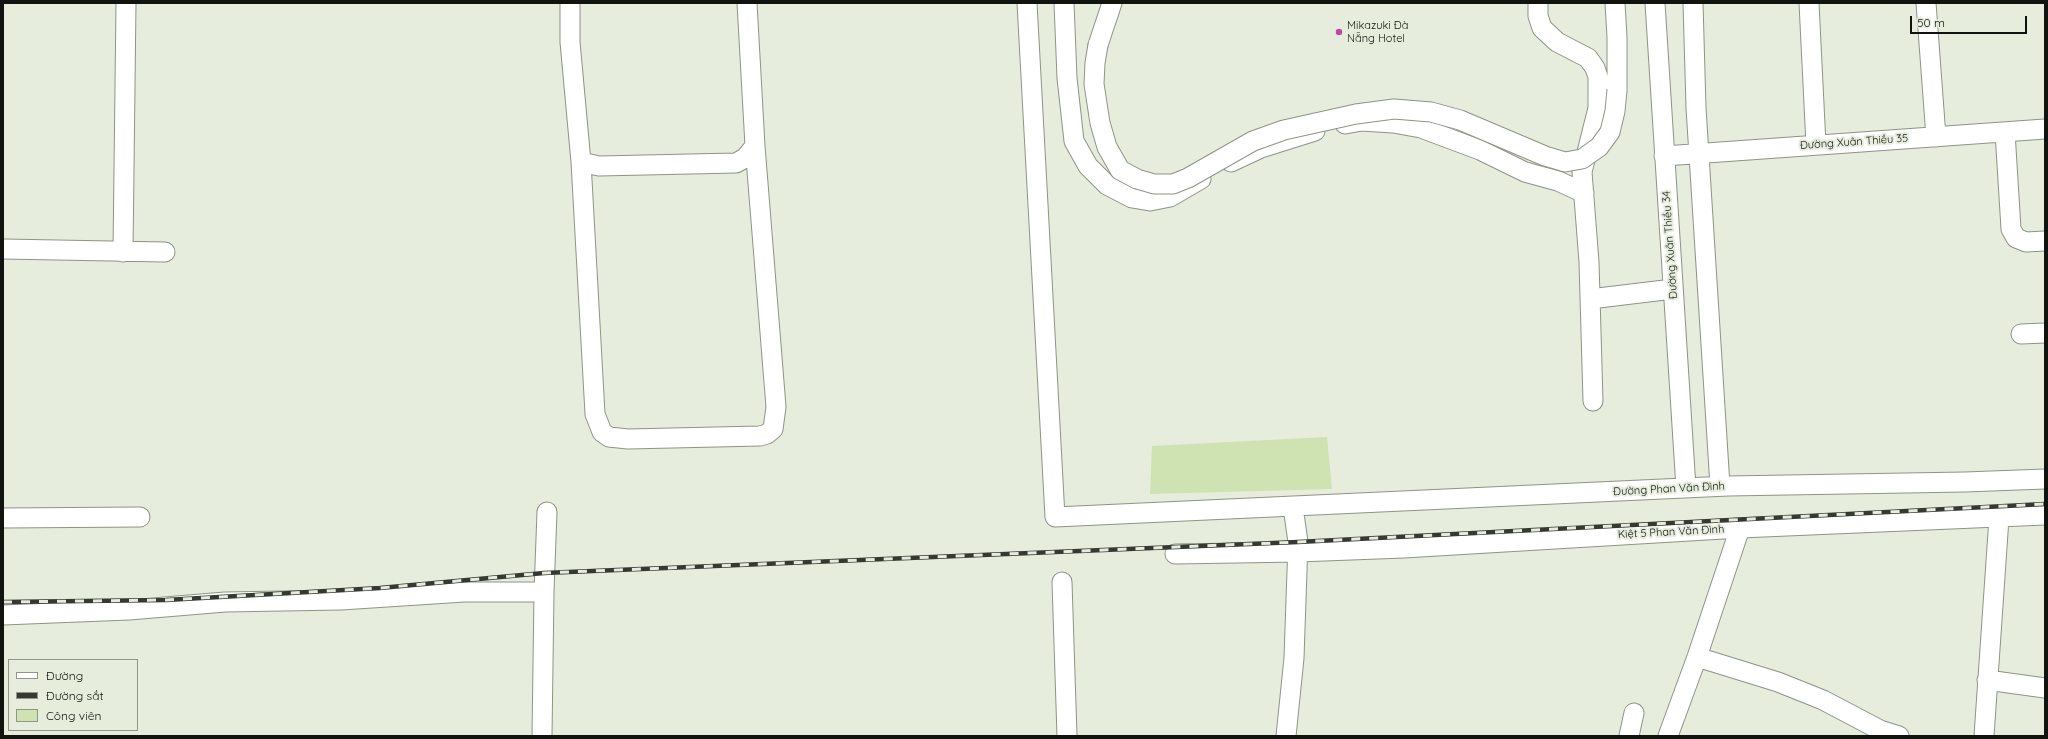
<!DOCTYPE html>
<meta charset="utf-8">
<style>
body{margin:0}
#map{position:relative;width:2048px;height:739px;overflow:hidden;background:#e6eddd;font-family:Quicksand,sans-serif}
canvas{display:block}
.frame{position:absolute;inset:0;border:4px solid #11140e;pointer-events:none}
.legend{position:absolute;left:8px;top:659px;width:130px;height:72px;box-sizing:border-box;background:#e6eddd;border:1px solid #91968a;margin:0;padding:5px 7px;list-style:none;font-size:12px;color:#11140e}
.legend li{display:flex;align-items:center;gap:8px;height:20px}
.legend b{width:20px;border:1px solid #91968a}
.scale{position:absolute;left:1910px;top:16px;width:117px;height:18px;box-sizing:border-box;border:2px solid #11140e;border-top:0;padding-left:5px;font-size:12px;line-height:14px;white-space:nowrap;color:#11140e;-webkit-text-stroke:3px #e6eddd;paint-order:stroke}
</style>
<div id="map">
<canvas width="2048" height="739"></canvas>
<div class="frame"></div>
<ul class="legend">
<li><b style="height:5px;background:#fff"></b>Đường</li>
<li><b style="height:5px;background:#363931"></b>Đường sắt</li>
<li><b style="height:11px;background:#cee2b2"></b>Công viên</li>
</ul>
<div class="scale">50 m</div>
</div>
<script>
const g = document.querySelector('canvas').getContext('2d');
g.lineJoin = 'round';
function fill(path, color) {
  g.fillStyle = color;
  g.fill(path, 'evenodd');
}
function shape(rows) {
  const path = new Path2D();
  for (const r of rows) {
    path.moveTo(r[0], r[1]);
    for (let i = 2; i < r.length; i += 2) path.lineTo(r[i], r[i + 1]);
  }
  return path;
}
function strokePath(path, color, width, dash) {
  g.strokeStyle = color;
  g.lineWidth = width;
  g.lineCap = dash ? 'butt' : 'round';
  g.setLineDash(dash || []);
  g.stroke(path);
}
function drawText(font, color, halo, rows, align = 'center') {
  g.font = font + ' Quicksand,sans-serif';
  g.lineWidth = 4;
  g.setLineDash([]);
  g.textBaseline = 'middle';
  g.strokeStyle = halo;
  g.fillStyle = color;
  for (const [text, x, y, turn = 0] of rows) {
    g.save();
    g.translate(x, y);
    g.rotate((+turn || 0) * Math.PI / 180);
    g.textAlign = isNaN(turn) ? turn : align;
    if (halo) g.strokeText(text, 0, 0);
    g.fillText(text, 0, 0);
    g.restore();
  }
}
fill(shape([
 [1327,437,1332,489,1150,494,1152,446]
]), '#cee2b2');
const minor = shape([
 [570,3,570,42,581,162,599,166,736,163,745,158,755,146,747,3],
 [1027,3,1055,517,1728,486,1965,482,2045,479],
 [1064,3,1067,78,1074,141,1088,166,1107,185,1132,198,1150,201,1170,197,1201,179],
 [1538,3,1538,16,1542,28,1557,42,1588,58,1595,68,1598,77,1598,108,1582,172,1589,262,1593,401],
 [1615,3,1617,37,1617,90],
 [1655,3,1686,488],
 [1693,3,1696,108,1720,486],
 [1809,3,1816,145],
 [1926,3,1936,137],
 [1098,45,1112,3],
 [1345,124,1362,121,1393,123,1421,128,1480,150,1525,172,1558,181,1584,193],
 [2005,132,2011,229,2016,238,2026,242,2045,241],
 [1664,156,2045,129],
 [581,162,595,414,602,432,609,437,628,439,760,436,767,434,773,429,776,407,755,146],
 [1231,162,1261,148,1315,131],
 [3,249,165,252],
 [123,252,126,3],
 [1590,299,1673,289],
 [2021,334,2045,333],
 [3,518,140,517],
 [1175,554,1298,552,1404,548,1740,528,2045,515],
 [1062,582,1067,736],
 [544,592,547,512],
 [3,615,129,610,225,602,341,600,464,592,544,592,542,736],
 [1697,657,1778,682,1823,700,1880,730,1899,736],
 [1987,680,2045,688],
 [1286,736,1294,658,1298,542,1293,507],
 [1629,736,1634,713],
 [1668,736,1697,657,1740,528],
 [1984,736,1999,518]
]);
strokePath(minor, '#8e9485', 21);
strokePath(minor, '#fff', 19);
const rail = shape([
 [3,602,166,600,380,588,544,573,1298,542,2045,504]
]);
strokePath(rail, '#363931', 4.5);
strokePath(rail, '#e6eddd', 3, [9]);
const minorBridge = shape([
 [1098,45,1095,63,1094,84,1100,123,1107,147,1120,170,1137,179,1154,184,1173,184,1188,178,1253,141,1284,130,1356,114,1394,109,1431,112,1460,120,1545,156,1565,162,1582,159,1599,147,1610,132,1615,111,1617,90]
]);
strokePath(minorBridge, '#8e9485', 21, []);
strokePath(minorBridge, '#fff', 19);
for (const [x, y, r, color] of [
 [1339,32,4,"#bb4aa5"]
]) {
  const dot = new Path2D();
  dot.arc(x, y, r, 0, 2 * Math.PI);
  g.fillStyle = color;
  g.fill(dot);
  strokePath(dot, '#e6eddd', 1.5);
}
drawText('11px', '#11140e', '#e6eddd', [
 ["Mikazuki Đà",1347,26],
 ["Nẵng Hotel",1347,39]
], 'left');
drawText('11px', '#11140e', '#e6eddd', [
 ["Đường Xuân Thiều 35",1854,142,-4],
 ["Đường Xuân Thiều 34",1670,245,-94],
 ["Đường Phan Văn Đình",1669,489,-3],
 ["Kiệt 5 Phan Văn Đình",1671,532,-3]
]);
</script>
